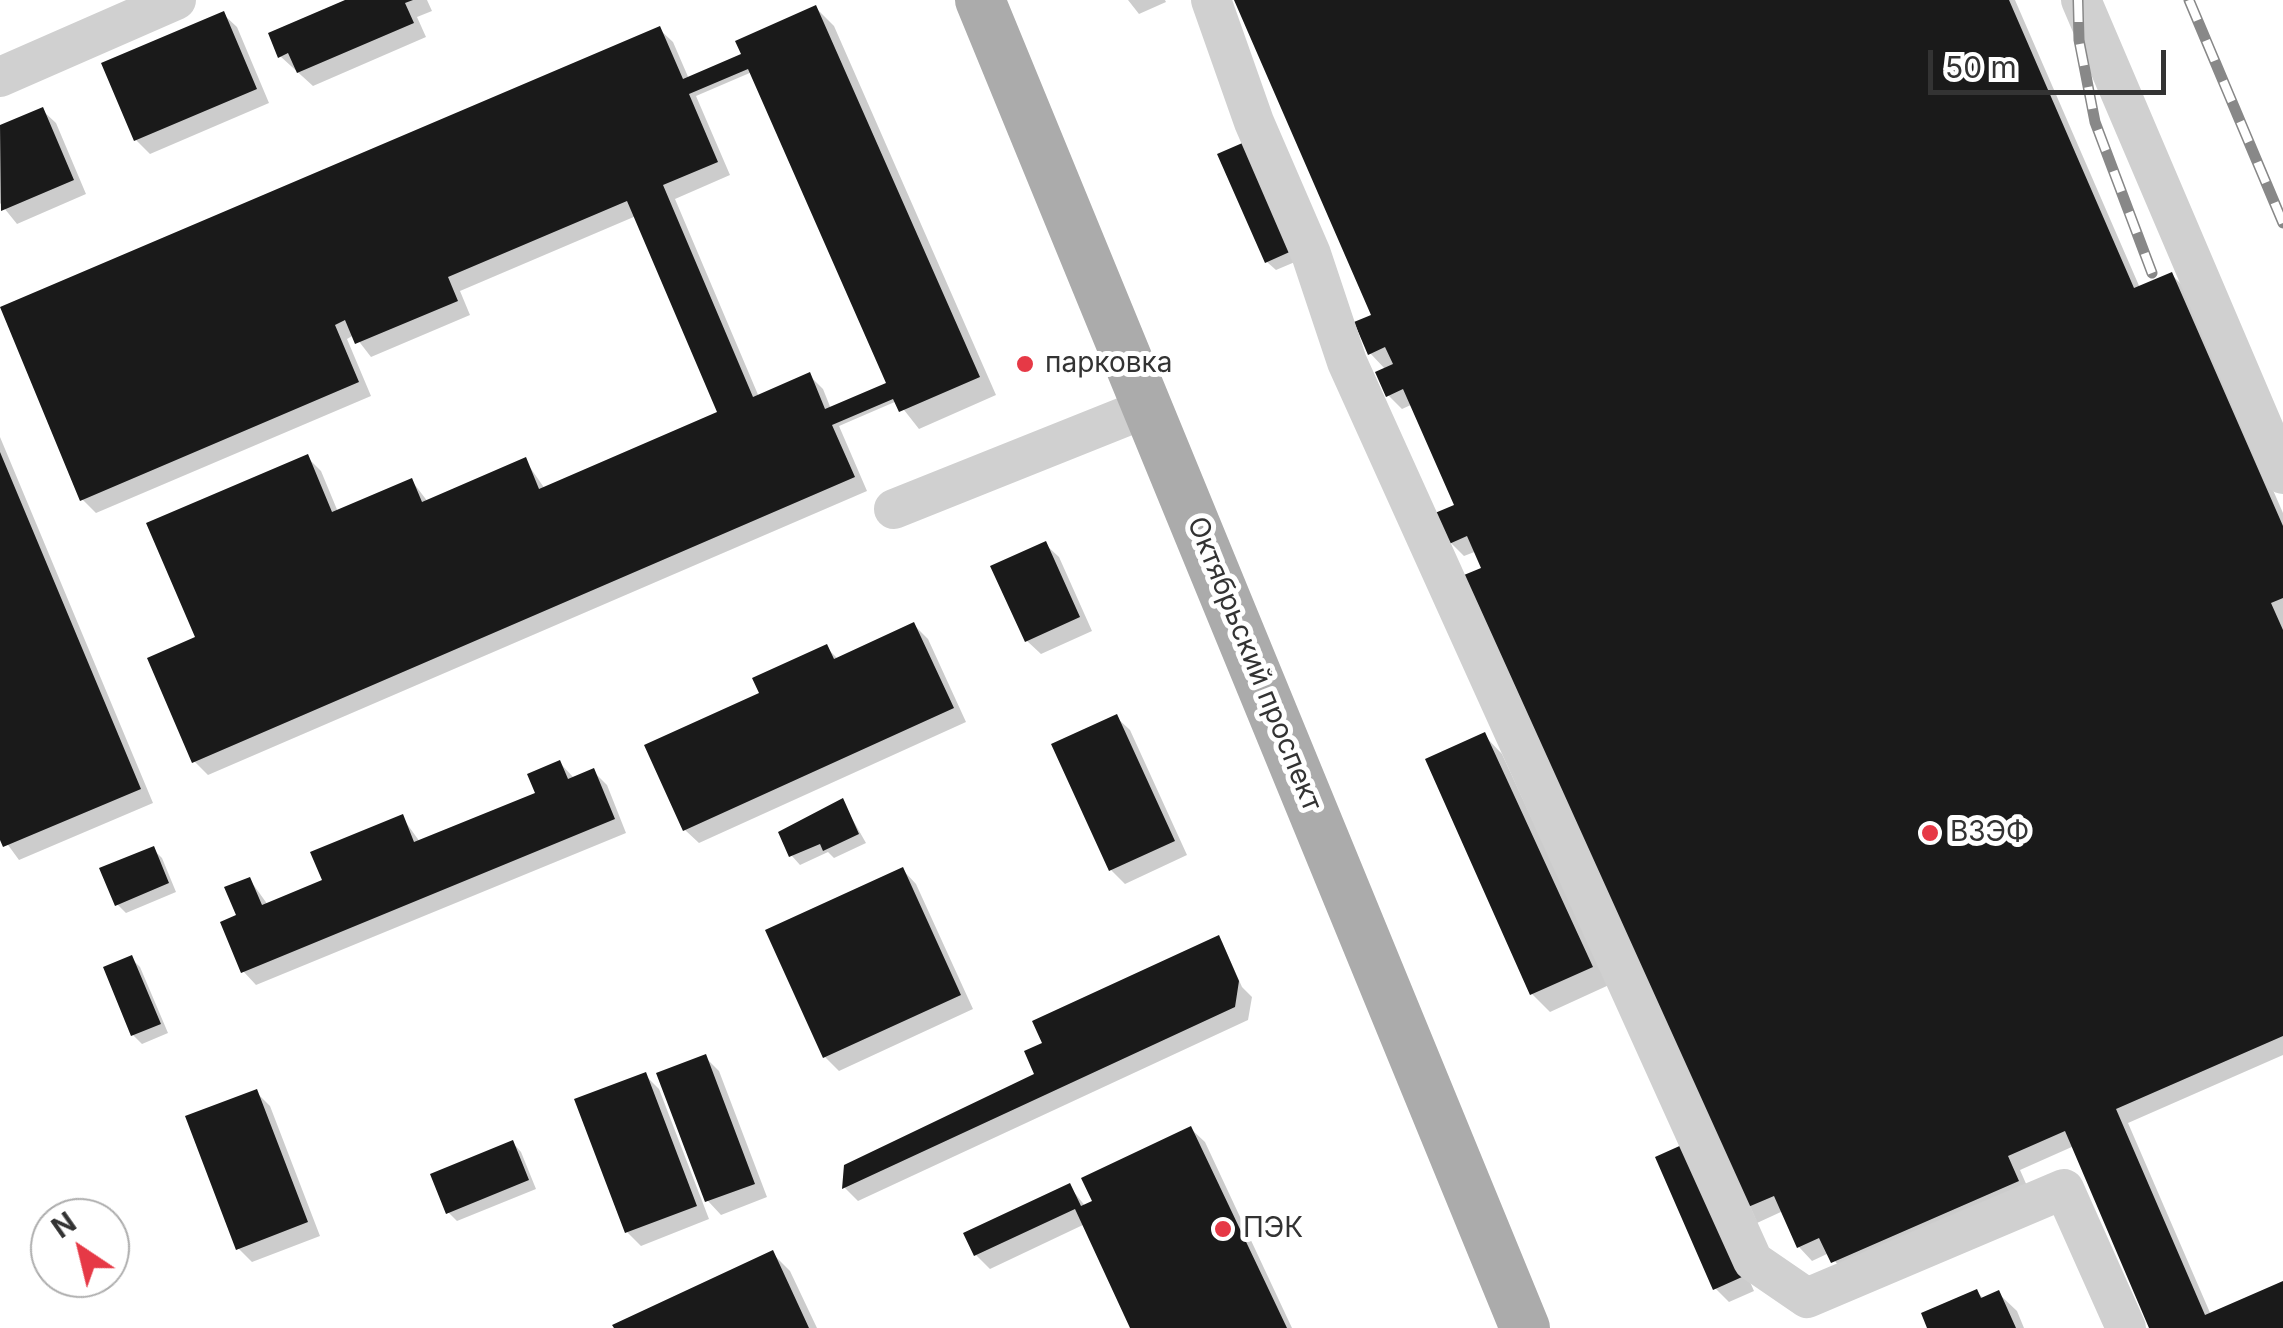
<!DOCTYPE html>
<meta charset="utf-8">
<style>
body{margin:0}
#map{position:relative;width:2283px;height:1328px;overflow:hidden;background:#fff;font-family:Inter,sans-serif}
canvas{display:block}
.north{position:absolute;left:30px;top:1198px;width:100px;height:100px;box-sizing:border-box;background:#fff;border:2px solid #adadad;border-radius:50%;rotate:325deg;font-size:28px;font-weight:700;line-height:40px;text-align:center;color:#333}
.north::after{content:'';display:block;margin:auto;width:35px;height:45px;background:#e63946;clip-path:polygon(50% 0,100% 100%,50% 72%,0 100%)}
.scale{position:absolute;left:1928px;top:50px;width:238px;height:45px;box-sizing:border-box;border:5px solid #333;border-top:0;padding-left:12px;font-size:30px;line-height:35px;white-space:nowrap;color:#333;-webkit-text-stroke:8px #fff;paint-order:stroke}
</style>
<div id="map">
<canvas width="2283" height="1328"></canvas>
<div class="north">N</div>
<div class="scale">50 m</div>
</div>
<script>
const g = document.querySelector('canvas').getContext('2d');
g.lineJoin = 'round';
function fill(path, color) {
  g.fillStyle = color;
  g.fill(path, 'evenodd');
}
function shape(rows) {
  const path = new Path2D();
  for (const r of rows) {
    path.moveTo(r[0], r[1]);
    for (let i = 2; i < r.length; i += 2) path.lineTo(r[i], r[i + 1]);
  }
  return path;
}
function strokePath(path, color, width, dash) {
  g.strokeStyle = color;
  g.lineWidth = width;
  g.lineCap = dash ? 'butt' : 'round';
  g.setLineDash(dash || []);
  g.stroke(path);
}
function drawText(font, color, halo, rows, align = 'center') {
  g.font = font + ' Inter,sans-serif';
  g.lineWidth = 10;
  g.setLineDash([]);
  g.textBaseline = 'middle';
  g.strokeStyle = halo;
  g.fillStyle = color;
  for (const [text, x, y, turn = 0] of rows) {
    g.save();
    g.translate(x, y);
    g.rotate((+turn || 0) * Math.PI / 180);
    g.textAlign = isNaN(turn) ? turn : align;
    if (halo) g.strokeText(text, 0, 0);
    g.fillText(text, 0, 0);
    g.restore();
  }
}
fill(shape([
 [352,0,427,0,432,11,417,17,426,37,313,86,280,56],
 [1128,0,1165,0,1166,2,1139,14],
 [1237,0,2015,0,2140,288,2172,275,2185,288,2283,513,2283,1055,2128,1123,2211,1315,2283,1284,2283,1328,2152,1328,2074,1146,2020,1170,2031,1195,1846,1276,1829,1253,1812,1261,1799,1247,1783,1211,1757,1223,1477,551,1464,556,1451,543,1457,507,1413,404,1402,409,1388,395,1386,370,1370,353,1374,316],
 [816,8,834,26,996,395,919,429,897,401,839,426,867,491,208,775,194,761,198,639,307,457,321,471,338,512,412,481,428,502,525,460,545,489,720,414,636,216,460,291,470,315,371,357,354,335,347,339,371,396,96,513,82,499,659,29,673,42,689,79,744,55],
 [752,72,893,393,831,409,823,389,809,375,759,397,675,199,730,175,696,96],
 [223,14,237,27,269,103,150,154,136,140],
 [42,110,56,123,86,194,17,224,0,203,0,128],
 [1221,156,1302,259,1276,270,1267,262],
 [0,437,153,803,19,860,0,834],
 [1045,544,1059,557,1092,631,1041,654,1027,641],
 [914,625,928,639,966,722,699,843,685,830,763,695,826,647,839,660],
 [1116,717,1130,730,1187,855,1125,884,1111,870],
 [1484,735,1502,754,1609,985,1550,1012,1532,994],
 [560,763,573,777,593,771,607,785,626,833,256,985,243,971,239,917,250,880,268,905,325,882,402,817,420,842,538,794],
 [842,801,866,843,834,858,828,852,800,865,792,856],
 [153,849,162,858,176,892,126,913,117,904],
 [903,870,916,884,973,1009,839,1071,825,1057,768,931],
 [1222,942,1242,987,1252,997,1248,1020,858,1201,845,1188,847,1166,1040,1076],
 [131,958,140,967,168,1033,142,1044,133,1035],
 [705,1057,719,1071,767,1197,721,1215,708,1201],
 [645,1075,659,1089,709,1219,641,1246,627,1232],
 [256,1092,270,1106,320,1236,252,1262,238,1248],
 [1191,1129,1205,1142,1292,1328,1133,1328,1085,1224,990,1269,976,1255,1069,1186,1086,1207],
 [513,1143,521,1152,536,1189,457,1221,448,1212],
 [1697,1160,1754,1291,1729,1302,1715,1288],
 [772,1253,790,1271,817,1328,617,1328],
 [1976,1291,1984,1299,1998,1293,2017,1311,2024,1328,1930,1328]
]), '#0003');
fill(shape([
 [345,0,413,0,405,3,414,23,297,73,288,53,278,58,268,33],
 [1234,0,2009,0,2134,288,2172,272,2283,526,2283,598,2271,603,2283,630,2283,1036,2116,1109,2205,1315,2283,1281,2283,1328,2149,1328,2065,1131,2008,1156,2019,1181,1831,1263,1819,1238,1797,1248,1774,1196,1741,1210,1464,575,1481,568,1467,536,1449,544,1435,513,1454,505,1403,389,1386,397,1375,372,1393,364,1385,347,1368,355,1354,322,1371,315],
 [816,5,980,377,899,412,893,399,832,425,855,477,192,763,147,658,195,637,146,523,308,454,332,512,412,478,422,502,526,457,539,489,717,412,627,201,448,277,458,301,355,344,345,320,335,325,359,382,80,501,0,307,660,26,683,79,741,54,735,41],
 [748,69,886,383,825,409,810,372,753,397,663,185,718,162,689,94],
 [224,11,257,89,134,141,101,63],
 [43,107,74,180,1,211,0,125],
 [1247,141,1294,250,1265,263,1217,154],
 [0,452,141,789,3,847,0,840],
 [1046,541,1080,617,1025,642,990,566],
 [914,622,954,708,683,831,644,745,759,693,752,678,827,644,834,659],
 [1117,714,1175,841,1109,871,1051,744],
 [1485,732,1593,967,1530,995,1425,759],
 [560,760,568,779,594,768,615,819,241,973,220,922,236,915,224,887,250,877,262,905,322,880,310,852,403,814,414,842,535,793,527,774],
 [843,798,859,834,823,851,820,844,789,857,778,832],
 [154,846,169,883,115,906,99,868],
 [903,867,961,995,823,1058,765,930],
 [1219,935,1239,981,1235,1007,842,1189,844,1165,1034,1074,1024,1051,1042,1043,1032,1021],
 [132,955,161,1024,131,1036,103,967],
 [706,1054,755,1184,705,1202,656,1073],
 [646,1072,697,1206,625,1233,574,1099],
 [257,1089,308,1222,236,1250,185,1116],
 [1191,1126,1287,1328,1130,1328,1075,1209,974,1256,963,1233,1070,1183,1081,1206,1092,1201,1081,1178],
 [513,1140,529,1180,446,1214,430,1174],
 [1684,1144,1742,1277,1713,1290,1655,1157],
 [773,1250,809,1328,614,1328,612,1325],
 [1977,1289,1981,1298,1999,1290,2016,1328,1927,1328,1921,1313]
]), '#1a1a1a');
strokePath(shape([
 [1211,0,1254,122,1311,254,1347,362,1753,1261,1807,1298,2064,1189,2126,1328],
 [2081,0,2283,474],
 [0,77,176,0],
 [894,509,1149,407]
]), '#d0d0d0', 40);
strokePath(shape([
 [980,0,1525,1328]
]), '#ababab', 50);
const rail = shape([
 [2078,0,2079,40,2095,122,2152,273],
 [2189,0,2283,223]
]);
strokePath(rail, '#888', 11);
strokePath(rail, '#fff', 8, [22]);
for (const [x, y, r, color] of [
 [1025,364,10,"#e63946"],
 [1930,833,10,"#e63946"],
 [1223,1229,10,"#e63946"]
]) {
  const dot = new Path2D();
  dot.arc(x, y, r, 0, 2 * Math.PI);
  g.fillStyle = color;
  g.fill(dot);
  strokePath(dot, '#fff', 4);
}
drawText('28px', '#333', '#fff', [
 ["парковка",1045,364],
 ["ВЗЭФ",1950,833],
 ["ПЭК",1243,1229]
], 'left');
drawText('28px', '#333', '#fff', [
 ["Октябрьский проспект",1254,664,68]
]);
</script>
